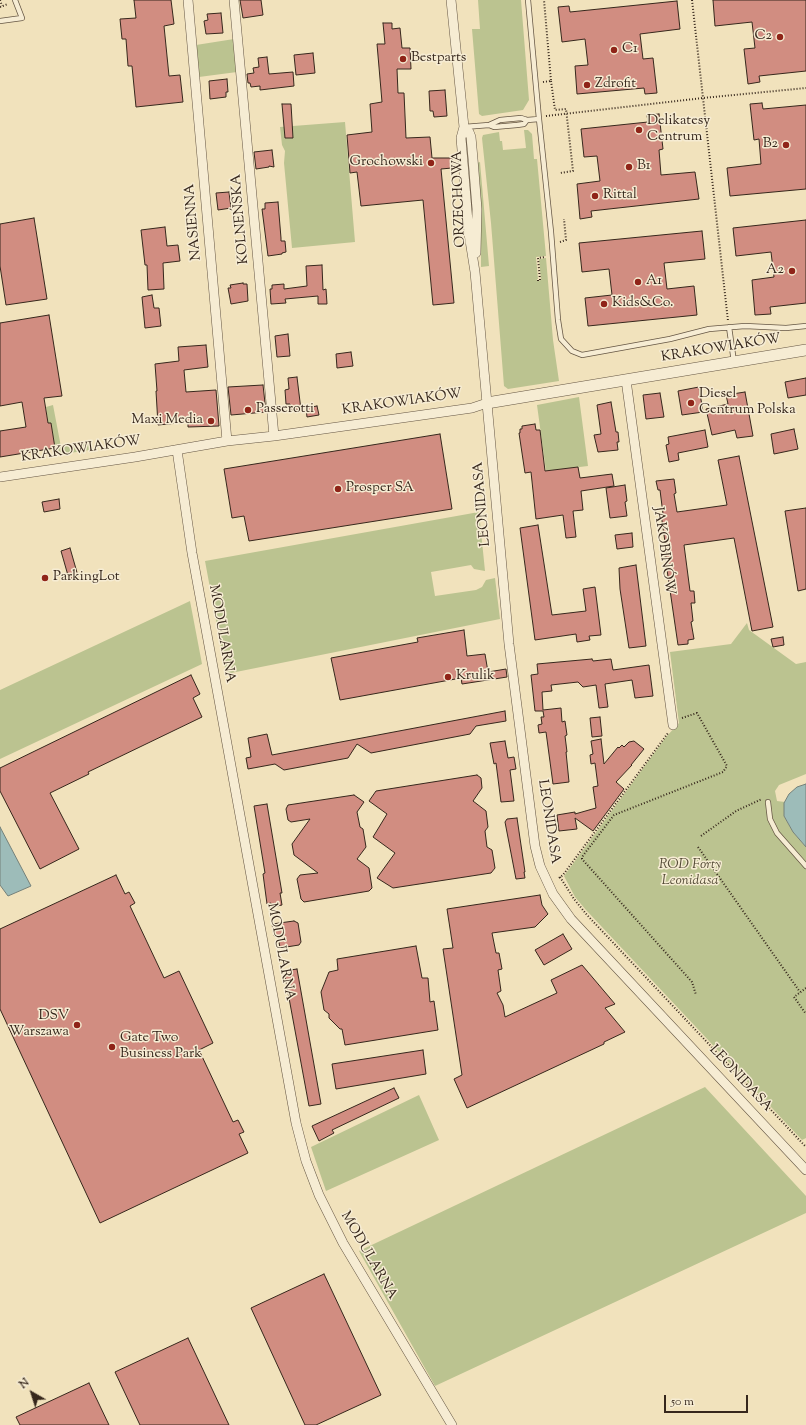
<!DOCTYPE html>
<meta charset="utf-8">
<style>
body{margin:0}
#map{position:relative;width:806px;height:1425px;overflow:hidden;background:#f1e2bc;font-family:"Sorts Mill Goudy",serif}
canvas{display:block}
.north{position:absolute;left:12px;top:1373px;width:40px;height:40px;-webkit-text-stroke:3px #f6ecd3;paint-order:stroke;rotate:321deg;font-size:11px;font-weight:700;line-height:16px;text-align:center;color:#36271c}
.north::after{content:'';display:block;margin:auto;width:14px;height:18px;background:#36271c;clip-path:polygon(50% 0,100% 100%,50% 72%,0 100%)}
.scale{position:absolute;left:664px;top:1395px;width:84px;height:18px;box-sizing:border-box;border:2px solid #36271c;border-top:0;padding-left:5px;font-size:12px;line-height:14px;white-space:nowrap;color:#36271c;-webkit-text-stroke:3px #f6ecd3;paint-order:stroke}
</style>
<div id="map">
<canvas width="806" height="1425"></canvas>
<div class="north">N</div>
<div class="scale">50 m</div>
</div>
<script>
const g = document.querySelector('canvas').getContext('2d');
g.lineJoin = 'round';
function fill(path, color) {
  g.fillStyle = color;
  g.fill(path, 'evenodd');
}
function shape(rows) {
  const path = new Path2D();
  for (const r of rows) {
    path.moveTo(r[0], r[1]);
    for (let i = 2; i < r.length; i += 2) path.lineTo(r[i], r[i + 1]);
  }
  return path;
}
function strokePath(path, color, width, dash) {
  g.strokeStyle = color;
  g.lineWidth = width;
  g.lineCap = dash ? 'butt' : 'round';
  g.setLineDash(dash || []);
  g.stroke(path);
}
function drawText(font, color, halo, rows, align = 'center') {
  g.font = font + ' "Sorts Mill Goudy",serif';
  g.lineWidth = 3;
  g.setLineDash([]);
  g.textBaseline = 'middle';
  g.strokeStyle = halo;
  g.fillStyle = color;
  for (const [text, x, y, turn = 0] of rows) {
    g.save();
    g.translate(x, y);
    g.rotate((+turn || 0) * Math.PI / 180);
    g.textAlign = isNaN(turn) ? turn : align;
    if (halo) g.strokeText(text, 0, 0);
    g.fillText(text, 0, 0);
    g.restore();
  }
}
fill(shape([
 [478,0,521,0,529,100,523,110,482,116,479,114,472,29,480,29],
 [234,39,237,72,199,77,196,45],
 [345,122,355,242,292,248,284,163,285,151,282,145,280,127],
 [524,130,528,130,532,134,534,159,537,159,546,256,536,257,538,279,537,279,537,281,541,280,539,259,546,258,553,340,559,381,508,389,504,386,491,223,482,138,483,135,499,132,500,141,502,141,503,150,526,148],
 [480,162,489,266,481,267,481,217,477,163],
 [579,397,588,466,546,471,537,405],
 [53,405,61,447,88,442,90,450,56,455,51,423,48,423,46,407],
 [479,512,485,571,474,569,471,565,431,572,435,596,476,590,482,587,486,580,495,578,500,619,226,674,205,561],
 [190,601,202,664,0,759,0,690],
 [747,623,749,630,796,664,806,662,806,774,779,785,775,791,777,801,785,802,784,816,793,832,806,847,806,1138,802,1140,586,910,575,897,564,876,666,737,679,723,670,652,731,644],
 [705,1087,806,1196,806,1213,435,1386,359,1251],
 [419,1095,439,1140,326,1191,311,1147]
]), '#bbc390');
const water = shape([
 [806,784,806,847,793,832,784,816,784,803,789,794,797,787,806,784],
 [0,827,31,886,8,896,0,885,0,827]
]);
fill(water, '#9dbcb9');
strokePath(water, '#74807a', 1);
const building = shape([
 [134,0,171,0,174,24,164,26,169,76,180,75,183,102,136,107,132,66,128,66,126,39,122,39,120,19,136,18,134,0],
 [240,0,261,0,263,15,243,18,240,0],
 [713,0,806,0,806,71,759,76,760,82,748,84,744,49,755,48,752,22,715,26,713,0],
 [677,1,680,29,640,34,643,59,653,58,657,93,645,94,644,88,577,94,575,66,588,65,585,39,562,42,558,7,569,6,570,12,677,1],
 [221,13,223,33,206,34,204,21,208,20,207,14,221,13],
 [383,23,392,23,392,29,400,28,402,48,410,48,411,69,397,69,398,93,404,93,406,138,430,137,432,158,452,158,452,168,441,169,454,303,433,305,423,200,361,206,357,172,350,173,347,135,372,132,370,104,382,102,377,44,385,44,383,23],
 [313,53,315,73,296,75,294,55,313,53],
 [267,57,269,74,293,72,294,86,260,90,260,86,251,87,250,83,248,83,247,74,254,73,253,68,259,67,258,58,267,57],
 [227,79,228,92,226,92,226,97,210,99,209,81,227,79],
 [445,90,447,116,434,117,433,111,430,111,429,91,445,90],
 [762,103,763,109,806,105,806,189,730,196,727,168,761,164,759,139,754,140,750,104,762,103],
 [282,104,291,104,293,138,285,138,282,104],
 [659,114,663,149,659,150,661,175,695,172,699,199,591,211,592,217,580,219,577,184,600,181,597,156,584,157,581,129,648,122,647,115,659,114],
 [272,150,274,167,269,166,269,167,256,169,254,152,272,150],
 [229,192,231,208,218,210,216,193,229,192],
 [278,202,281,238,281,241,285,241,286,252,282,253,282,254,268,256,262,209,265,209,265,203,278,202],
 [34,218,47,299,6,305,0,266,0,224,34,218],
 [806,220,806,303,770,307,771,314,755,315,752,280,774,277,771,252,736,256,733,228,806,220],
 [165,227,167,246,178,245,180,261,163,263,164,289,148,290,147,265,145,265,141,230,165,227],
 [702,231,705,259,664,263,667,289,694,286,697,315,588,326,585,298,612,295,609,269,582,272,579,243,702,231],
 [322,265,323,290,326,289,327,304,318,304,318,296,285,299,286,303,271,304,270,289,272,289,272,285,284,284,284,289,307,286,306,266,322,265],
 [243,283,243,284,247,284,248,301,231,304,228,288,231,288,230,285,243,283],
 [152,295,154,308,159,308,161,326,145,328,142,297,152,295],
 [49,315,62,396,44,398,48,423,51,423,55,448,0,457,0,431,26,427,22,402,0,406,0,323,49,315],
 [288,334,290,356,277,357,275,336,288,334],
 [206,345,208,367,184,370,186,392,216,390,219,426,188,427,188,422,158,425,156,391,157,391,155,364,179,361,178,347,206,345],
 [351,352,353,366,337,368,336,354,351,352],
 [297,377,301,410,291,410,290,404,286,404,285,390,289,389,288,378,297,377],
 [806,378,806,395,788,398,785,382,806,378],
 [263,385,266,412,231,415,228,387,263,385],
 [699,387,703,412,682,415,678,391,699,387],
 [745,392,753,436,737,438,735,430,712,435,706,409,728,404,726,395,745,392],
 [660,393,664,417,646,419,643,395,660,393],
 [611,402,616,432,618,432,619,442,617,442,618,450,598,452,594,435,601,434,597,405,611,402],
 [317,406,319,415,307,417,306,408,317,406],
 [535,424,536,430,540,430,545,471,578,467,580,478,612,474,614,486,581,491,583,510,573,511,576,537,566,538,563,515,536,519,531,472,525,473,519,433,520,433,520,429,522,429,522,426,535,424],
 [794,429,798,449,774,454,771,434,794,429],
 [705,430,708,447,678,453,679,460,669,462,666,445,669,444,668,437,705,430],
 [440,434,452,509,249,541,244,516,232,518,224,469,440,434],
 [739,456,773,627,752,631,734,538,684,545,690,591,694,591,695,603,691,603,693,621,691,622,694,639,688,640,688,644,678,645,665,556,667,556,661,514,663,514,660,490,658,490,656,481,674,479,676,493,674,494,677,512,727,505,718,460,739,456],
 [625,485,627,501,625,502,627,516,610,518,606,488,625,485],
 [59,499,60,509,44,512,42,502,59,499],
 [806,508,806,589,798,591,785,511,806,508],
 [538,525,552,615,586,611,583,589,595,587,601,635,589,636,590,640,577,642,576,634,535,640,520,528,538,525],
 [632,533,633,547,617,549,615,535,632,533],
 [70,548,78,576,69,579,61,551,70,548],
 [636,565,646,646,629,648,620,589,619,568,636,565],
 [464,630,467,656,485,654,488,672,506,669,507,677,462,684,461,678,340,700,331,658,418,642,417,638,464,630],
 [783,637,784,645,773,647,771,639,783,637],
 [592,659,593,661,611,659,613,670,649,665,653,696,635,698,632,680,605,684,608,707,599,708,596,685,583,687,578,682,551,685,552,691,542,692,543,710,561,708,562,722,565,721,567,735,565,736,567,752,566,752,569,782,553,784,546,732,539,733,538,725,542,724,541,717,544,717,543,711,535,711,531,675,538,674,537,664,592,659],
 [191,675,200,694,193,698,202,717,88,772,89,774,50,793,79,849,40,869,0,791,0,768,191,675],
 [505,711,506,721,476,726,470,734,371,753,357,744,348,758,284,770,275,764,248,769,246,758,251,757,248,738,267,734,272,755,505,711],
 [600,717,602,736,592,737,590,718,600,717],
 [601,739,604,764,618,747,619,748,622,745,624,747,629,742,634,741,644,749,631,765,632,765,616,782,624,789,593,831,575,818,577,829,559,831,557,815,575,812,575,814,596,808,593,787,598,786,595,763,591,764,590,755,593,754,591,741,601,739],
 [505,741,508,758,514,757,516,769,510,770,514,801,501,802,496,763,494,764,490,743,505,741],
 [477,775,481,778,482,788,473,801,486,811,488,827,485,831,487,847,492,850,495,868,491,873,393,888,377,878,395,853,373,837,387,814,369,801,376,791,477,775],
 [354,795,364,802,357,812,360,827,363,829,366,847,357,859,369,868,372,888,369,891,304,902,301,899,297,879,300,875,318,873,294,855,292,844,310,819,291,822,288,820,286,809,288,805,354,795],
 [267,804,282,893,280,893,282,905,272,907,271,903,267,904,263,874,265,873,254,806,267,804],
 [517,818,525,872,524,872,525,878,516,879,505,822,507,819,517,818],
 [116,875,125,894,129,892,135,903,130,906,164,978,179,971,213,1043,199,1050,233,1122,238,1120,244,1132,239,1134,248,1153,100,1223,0,1009,0,929,116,875],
 [540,895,542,905,548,914,535,927,492,933,496,953,499,953,502,969,498,970,501,991,497,993,503,1005,505,1017,557,993,551,980,582,965,615,1004,605,1008,625,1032,604,1042,604,1044,467,1108,454,1079,462,1075,443,949,453,948,447,909,540,895],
 [294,921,298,923,301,942,299,945,280,948,278,936,274,936,272,924,294,921],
 [563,934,572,949,544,965,535,950,563,934],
 [416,946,422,978,428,978,430,1002,434,1001,438,1030,345,1045,342,1029,340,1029,329,1018,329,1014,324,1010,321,992,329,972,338,970,337,959,416,946],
 [297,969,321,1104,309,1106,284,971,297,969],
 [423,1050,426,1074,336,1089,332,1064,423,1050],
 [394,1088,399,1098,332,1130,334,1133,319,1141,312,1126,394,1088],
 [324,1274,381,1395,316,1425,305,1425,251,1308,324,1274],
 [188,1338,229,1425,140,1425,115,1372,188,1338],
 [89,1383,109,1425,20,1425,16,1417,89,1383]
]);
fill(building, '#d18d81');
strokePath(building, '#36271c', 1);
const service = shape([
 [528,0,539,119],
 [0,21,22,18,15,0],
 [489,125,494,127,517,125,524,124,527,120],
 [464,127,489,125,500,120,521,118,527,120,539,119,551,232,558,320,561,339,572,351,582,355,670,339,709,329,745,326,786,328,806,326],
 [729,327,734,362],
 [768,802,770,819,777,833,806,866]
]);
const minor = shape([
 [188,0,227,441],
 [234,0,274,436],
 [451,0,464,127,461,138,469,234,475,272,509,644,535,846,540,866,553,894,571,919,806,1170],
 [464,127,469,132,471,137,473,159,477,209,476,253],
 [626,380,673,725],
 [177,450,192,553,219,700,296,1123,306,1161,319,1195,343,1243,452,1425],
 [0,477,135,457,227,441,274,436,472,408,487,403]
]);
const tertiary = shape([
 [487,403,806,350]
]);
strokePath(service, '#655644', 6);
strokePath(minor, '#655644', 10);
strokePath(tertiary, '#655644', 12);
strokePath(shape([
 [0,0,2,6],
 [692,0,728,321],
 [0,7,8,4],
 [551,81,555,110,566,109,573,171,560,173],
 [543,82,551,81,544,0],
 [546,116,703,98,806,88],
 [560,242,566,240,564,219],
 [538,281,538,280,540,280,538,258,545,257],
 [682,718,697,713,727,766,723,772,614,815,582,857,582,859,692,982,696,995],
 [701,836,736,811,762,799],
 [698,847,800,992],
 [560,877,574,899,587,915,806,1147],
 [559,878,563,875,668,733],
 [806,988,794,997,806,1014]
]), '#36271c', 2, [1, 2]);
strokePath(service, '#f6ecd3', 4.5);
strokePath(minor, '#f6ecd3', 9);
strokePath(tertiary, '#f6ecd3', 11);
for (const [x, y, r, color] of [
 [780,37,4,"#8f2418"],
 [614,50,4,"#8f2418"],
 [403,59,4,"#8f2418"],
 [587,85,4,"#8f2418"],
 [639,130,4,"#8f2418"],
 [786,145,4,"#8f2418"],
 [431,163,4,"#8f2418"],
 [629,167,4,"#8f2418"],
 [595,196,4,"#8f2418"],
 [792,271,4,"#8f2418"],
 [638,282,4,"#8f2418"],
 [604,304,4,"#8f2418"],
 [691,403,4,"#8f2418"],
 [248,410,4,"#8f2418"],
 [211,421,4,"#8f2418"],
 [338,489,4,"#8f2418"],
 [45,578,4,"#8f2418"],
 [448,677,4,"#8f2418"],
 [77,1025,4,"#8f2418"],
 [112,1047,4,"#8f2418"]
]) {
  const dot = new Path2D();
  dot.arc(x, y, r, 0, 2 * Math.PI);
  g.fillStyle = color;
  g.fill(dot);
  strokePath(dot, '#f6ecd3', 1.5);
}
drawText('14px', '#36271c', '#f6ecd3', [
 ["C2",772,37,"right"],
 ["C1",622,50],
 ["Bestparts",411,59],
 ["Zdrofit",595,85],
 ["Delikatesy",647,122],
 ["Centrum",647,138],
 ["B2",778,145,"right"],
 ["Grochowski",423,163,"right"],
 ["B1",637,167],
 ["Rittal",603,196],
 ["A2",784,271,"right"],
 ["A1",646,282],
 ["Kids&Co.",612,304],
 ["Diesel",699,395],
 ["Centrum Polska",699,411],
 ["Passerotti",256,410],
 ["Maxi Media",203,421,"right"],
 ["Prosper SA",346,489],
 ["ParkingLot",53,578],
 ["Krulik",456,677],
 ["DSV",69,1017,"right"],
 ["Warszawa",69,1033,"right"],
 ["Gate Two",120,1039],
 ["Business Park",120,1055]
], 'left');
drawText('14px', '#36271c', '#f6ecd3', [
 ["ORZECHOWA",460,199,-92],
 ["KOLNEŃSKA",241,219,-95],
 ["NASIENNA",194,222,-95],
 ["KRAKOWIAKÓW",721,349,-9],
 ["KRAKOWIAKÓW",402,403,-8],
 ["KRAKOWIAKÓW",81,450,-8],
 ["LEONIDASA",483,504,-95],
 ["JAKOBINÓW",663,551,82],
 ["MODULARNA",221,634,80],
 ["LEONIDASA",548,822,81],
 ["MODULARNA",280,952,79],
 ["LEONIDASA",740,1079,47],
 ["MODULARNA",368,1256,60]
]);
drawText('italic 14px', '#574e39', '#f6ecd3', [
 ["ROD Forty",690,866],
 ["Leonidasa",690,882]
]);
</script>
